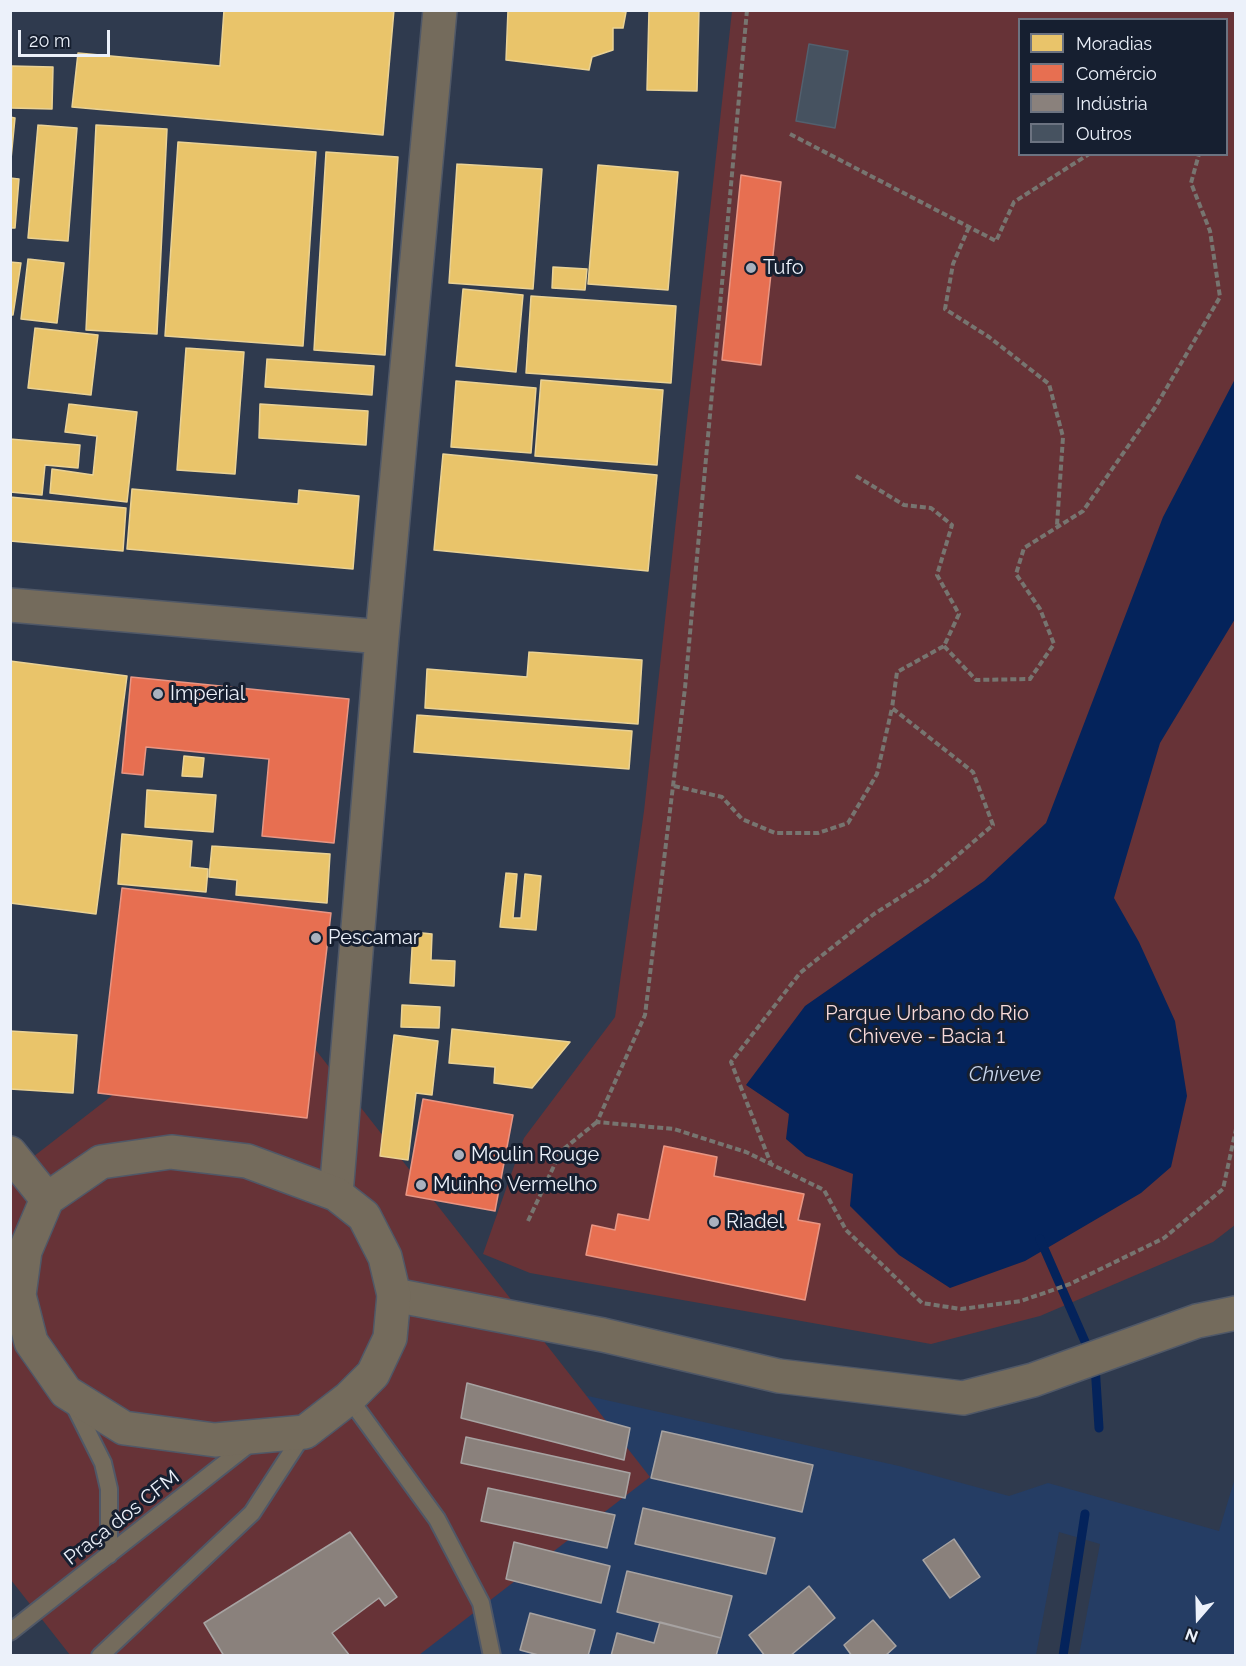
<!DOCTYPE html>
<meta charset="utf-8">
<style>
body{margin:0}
#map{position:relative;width:1246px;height:1666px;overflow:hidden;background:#2f3a4e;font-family:Raleway,sans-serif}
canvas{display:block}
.frame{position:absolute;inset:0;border:12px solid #ecf1fa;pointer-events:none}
.legend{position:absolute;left:1018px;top:18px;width:210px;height:138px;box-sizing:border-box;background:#161f30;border:2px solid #6c7381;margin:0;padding:8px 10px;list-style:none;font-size:18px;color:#ecf1fa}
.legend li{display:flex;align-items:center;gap:12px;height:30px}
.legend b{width:30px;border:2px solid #6c7381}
.north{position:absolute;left:1168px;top:1588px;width:60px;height:60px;-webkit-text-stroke:4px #161f30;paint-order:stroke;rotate:200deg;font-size:16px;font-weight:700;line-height:24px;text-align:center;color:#ecf1fa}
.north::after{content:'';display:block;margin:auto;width:21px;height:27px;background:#ecf1fa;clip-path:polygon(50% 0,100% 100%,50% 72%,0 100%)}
.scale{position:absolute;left:18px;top:30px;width:92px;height:27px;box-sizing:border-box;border:3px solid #ecf1fa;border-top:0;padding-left:8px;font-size:18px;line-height:21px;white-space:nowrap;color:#ecf1fa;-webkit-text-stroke:4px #161f30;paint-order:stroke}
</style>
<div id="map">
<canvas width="1246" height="1666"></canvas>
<div class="frame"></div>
<ul class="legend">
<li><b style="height:16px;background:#e9c46a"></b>Moradias</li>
<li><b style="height:16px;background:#e76f51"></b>Comércio</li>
<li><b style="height:16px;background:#8a817c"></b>Indústria</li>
<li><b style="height:16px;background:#465260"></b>Outros</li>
</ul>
<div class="north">N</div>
<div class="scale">20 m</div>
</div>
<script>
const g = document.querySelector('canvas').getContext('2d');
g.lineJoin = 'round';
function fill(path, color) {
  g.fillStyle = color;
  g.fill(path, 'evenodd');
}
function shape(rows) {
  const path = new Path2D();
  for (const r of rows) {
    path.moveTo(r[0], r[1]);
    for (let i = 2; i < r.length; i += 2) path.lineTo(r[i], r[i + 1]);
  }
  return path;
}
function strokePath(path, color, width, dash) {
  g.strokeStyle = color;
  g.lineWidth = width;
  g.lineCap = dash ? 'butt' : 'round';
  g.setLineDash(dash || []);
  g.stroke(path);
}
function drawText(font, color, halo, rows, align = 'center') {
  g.font = font + ' Raleway,sans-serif';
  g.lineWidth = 6;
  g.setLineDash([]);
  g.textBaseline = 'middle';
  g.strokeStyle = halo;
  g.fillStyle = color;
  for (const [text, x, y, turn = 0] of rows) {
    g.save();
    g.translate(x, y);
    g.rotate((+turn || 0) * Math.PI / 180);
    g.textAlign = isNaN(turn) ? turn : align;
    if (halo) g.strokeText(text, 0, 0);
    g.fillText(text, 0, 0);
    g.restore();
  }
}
fill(shape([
 [437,1362,899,1466,1009,1496,1048,1483,1219,1531,1235,1478,1235,1655,1079,1655,1100,1544,1059,1532,1036,1655,135,1656]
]), '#253d64');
fill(shape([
 [732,11,1235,11,1235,1225,1213,1242,1040,1316,931,1344,530,1273,483,1254,524,1138,615,1017,644,811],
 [1020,20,1226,20,1226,154,1020,154],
 [261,980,650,1477,419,1655,70,1655,11,1580,11,1174]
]), '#673337');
fill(shape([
 [1235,379,1235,619,1160,743,1114,898,1139,942,1175,1021,1187,1096,1171,1167,1141,1193,1025,1261,950,1288,899,1255,850,1206,853,1174,806,1156,786,1139,789,1114,746,1085,805,1006,984,881,1046,823,1163,517]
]), '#04235b');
const homes = shape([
 [224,10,394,10,383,135,72,107,78,53,220,66,224,10],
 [508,10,611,10,626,12,623,28,613,28,613,50,592,57,589,70,506,60,508,10],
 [649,10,699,10,697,91,647,90,649,10],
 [12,66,53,67,52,109,11,108,12,66],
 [10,117,15,118,11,159,10,159,10,117],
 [38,125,77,128,68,241,28,238,38,125],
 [96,125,167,129,157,334,86,330,96,125],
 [178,142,316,152,303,346,165,336,178,142],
 [326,152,398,157,385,355,314,350,326,152],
 [457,164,542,169,533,289,449,283,457,164],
 [598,165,678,172,668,290,588,284,598,165],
 [10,178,19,179,15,228,10,228,10,178],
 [28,259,64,263,57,323,21,319,28,259],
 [10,262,21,263,13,315,10,315,10,262],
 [553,267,587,269,585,290,552,288,553,267],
 [463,289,523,295,516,372,456,366,463,289],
 [531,296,676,306,671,383,526,373,531,296],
 [35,328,98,335,91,395,28,388,35,328],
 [186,348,244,352,235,474,177,470,186,348],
 [267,359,374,366,372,395,265,387,267,359],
 [541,380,663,390,657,465,535,456,541,380],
 [456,381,536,388,531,453,451,447,456,381],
 [69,404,137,412,127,502,50,493,52,469,93,475,97,436,65,432,69,404],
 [260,404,368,411,366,445,259,438,260,404],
 [10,439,80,445,78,468,45,465,42,495,10,492,10,439],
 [443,454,657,475,648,571,434,550,443,454],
 [132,489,298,504,299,490,359,496,353,569,127,549,132,489],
 [10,497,126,508,123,551,10,541,10,497],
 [529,652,642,660,638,724,425,708,427,669,527,677,529,652],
 [10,661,127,676,96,914,10,903,10,661],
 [417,715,632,731,629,769,414,752,417,715],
 [184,756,204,758,202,777,182,776,184,756],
 [147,790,216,795,213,832,145,827,147,790],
 [122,834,192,841,190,867,208,869,206,892,118,884,122,834],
 [212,846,330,854,327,903,236,895,237,880,209,877,212,846],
 [506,873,517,874,513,918,521,918,525,874,541,876,536,930,500,927,506,873],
 [413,932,432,934,431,960,455,961,454,986,410,983,413,932],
 [402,1005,440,1007,439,1028,401,1027,402,1005],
 [452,1029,570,1042,532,1088,494,1083,495,1067,449,1063,452,1029],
 [10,1031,77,1035,73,1093,10,1089,10,1031],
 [394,1035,438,1041,432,1095,416,1093,408,1160,380,1156,394,1035]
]);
fill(homes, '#e9c46a');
strokePath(homes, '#ead295', 1.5);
const shops = shape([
 [741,175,781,182,761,365,722,360,741,175],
 [131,677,349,699,334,843,262,836,269,759,146,747,143,775,122,773,131,677],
 [122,888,331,913,307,1118,98,1093,122,888],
 [423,1099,513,1115,495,1211,406,1195,423,1099],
 [664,1146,717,1157,714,1176,804,1194,798,1220,820,1224,805,1300,586,1255,592,1225,615,1230,618,1214,649,1220,664,1146]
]);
fill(shops, '#e76f51');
strokePath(shops, '#e89684', 1.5);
const industry = shape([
 [467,1383,630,1428,624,1460,461,1418,467,1383],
 [662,1431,813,1465,802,1512,651,1478,662,1431],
 [466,1437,630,1473,625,1498,461,1463,466,1437],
 [488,1488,615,1515,607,1548,481,1521,488,1488],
 [643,1508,775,1538,766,1574,635,1544,643,1508],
 [350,1532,397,1597,385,1606,379,1598,332,1633,350,1656,224,1656,204,1623,350,1532],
 [954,1539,980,1577,950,1598,923,1560,954,1539],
 [514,1542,610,1566,601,1603,506,1579,514,1542],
 [627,1571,732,1596,721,1638,617,1612,627,1571],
 [809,1586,835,1618,790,1656,765,1656,749,1635,809,1586],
 [530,1613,595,1630,588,1656,542,1656,520,1650,530,1613],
 [873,1620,896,1646,885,1656,852,1656,844,1645,873,1620],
 [660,1622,721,1638,716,1656,611,1656,617,1633,654,1643,660,1622]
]);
fill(industry, '#8a817c');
strokePath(industry, '#a7a3a2', 1.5);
strokePath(shape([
 [1040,1239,1090,1353],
 [1095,1365,1099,1428],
 [1063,1656,1085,1514]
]), '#04235b', 9);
const building = shape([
 [809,44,848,51,835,128,796,121,809,44]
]);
fill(building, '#465260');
strokePath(building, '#53606e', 1.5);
const service = shape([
 [349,1398,437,1519,481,1603,492,1656],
 [74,1405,103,1463,109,1489,109,1555],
 [10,1632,253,1441],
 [100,1656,252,1513,304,1433]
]);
const minor = shape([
 [10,605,382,637],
 [336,1194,382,637,440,10],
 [394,1295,603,1335,779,1376,963,1398,1033,1380,1197,1321,1236,1313]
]);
const tertiary = shape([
 [171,1152,247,1161,336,1194,364,1216,385,1257,394,1295,390,1338,373,1374,349,1398,305,1432,215,1440,124,1428,66,1392,31,1342,19,1295,25,1251,47,1199,101,1162,171,1152],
 [10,1153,47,1199]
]);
strokePath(service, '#505867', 20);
strokePath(minor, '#505867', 36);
strokePath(tertiary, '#505867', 36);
strokePath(shape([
 [747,10,685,688,645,1015,597,1122,674,1129,746,1152,824,1190,846,1230,922,1303,961,1309,1021,1301,1070,1284,1164,1238,1223,1189,1236,1129],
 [790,134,996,241,1014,202,1089,154],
 [969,227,953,264,945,309,989,337,1049,384,1063,437,1057,525],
 [856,476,904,505,931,508,952,525,937,575,959,614,944,646,897,672,892,708],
 [944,646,976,680,1030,679,1054,644,1040,609,1016,574,1024,548,1083,511,1156,406,1220,297,1210,231,1191,183,1199,154],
 [674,786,722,797,742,819,775,833,818,833,848,823,877,774,892,708,973,772,993,825,931,878,874,914,800,973,731,1062,771,1164],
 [528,1221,561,1151,597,1122]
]), '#777570', 4, [6, 3]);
strokePath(service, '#746b5c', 16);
strokePath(minor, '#746b5c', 33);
strokePath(tertiary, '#746b5c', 33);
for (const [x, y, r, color] of [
 [751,268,6,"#aab1be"],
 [158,694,6,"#aab1be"],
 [316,938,6,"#aab1be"],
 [459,1155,6,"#aab1be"],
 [421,1185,6,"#aab1be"],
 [714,1222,6,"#aab1be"]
]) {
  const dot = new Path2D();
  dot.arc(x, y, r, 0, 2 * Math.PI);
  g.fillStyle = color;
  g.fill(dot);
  strokePath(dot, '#161f30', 2);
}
drawText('20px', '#ecf1fa', '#161f30', [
 ["Tufo",763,268],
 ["Imperial",170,694],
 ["Pescamar",328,938],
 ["Moulin Rouge",471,1155],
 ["Muinho Vermelho",433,1185],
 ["Riadel",726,1222]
], 'left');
drawText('20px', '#f8dad9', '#161f30', [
 ["Parque Urbano do Rio",927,1014],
 ["Chiveve - Bacia 1",927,1037]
]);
drawText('20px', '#ecf1fa', '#161f30', [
 ["Praça dos CFM",122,1518,-38]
]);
drawText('italic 21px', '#c7d4ea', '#161f30', [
 ["Chiveve",1005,1075]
]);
</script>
